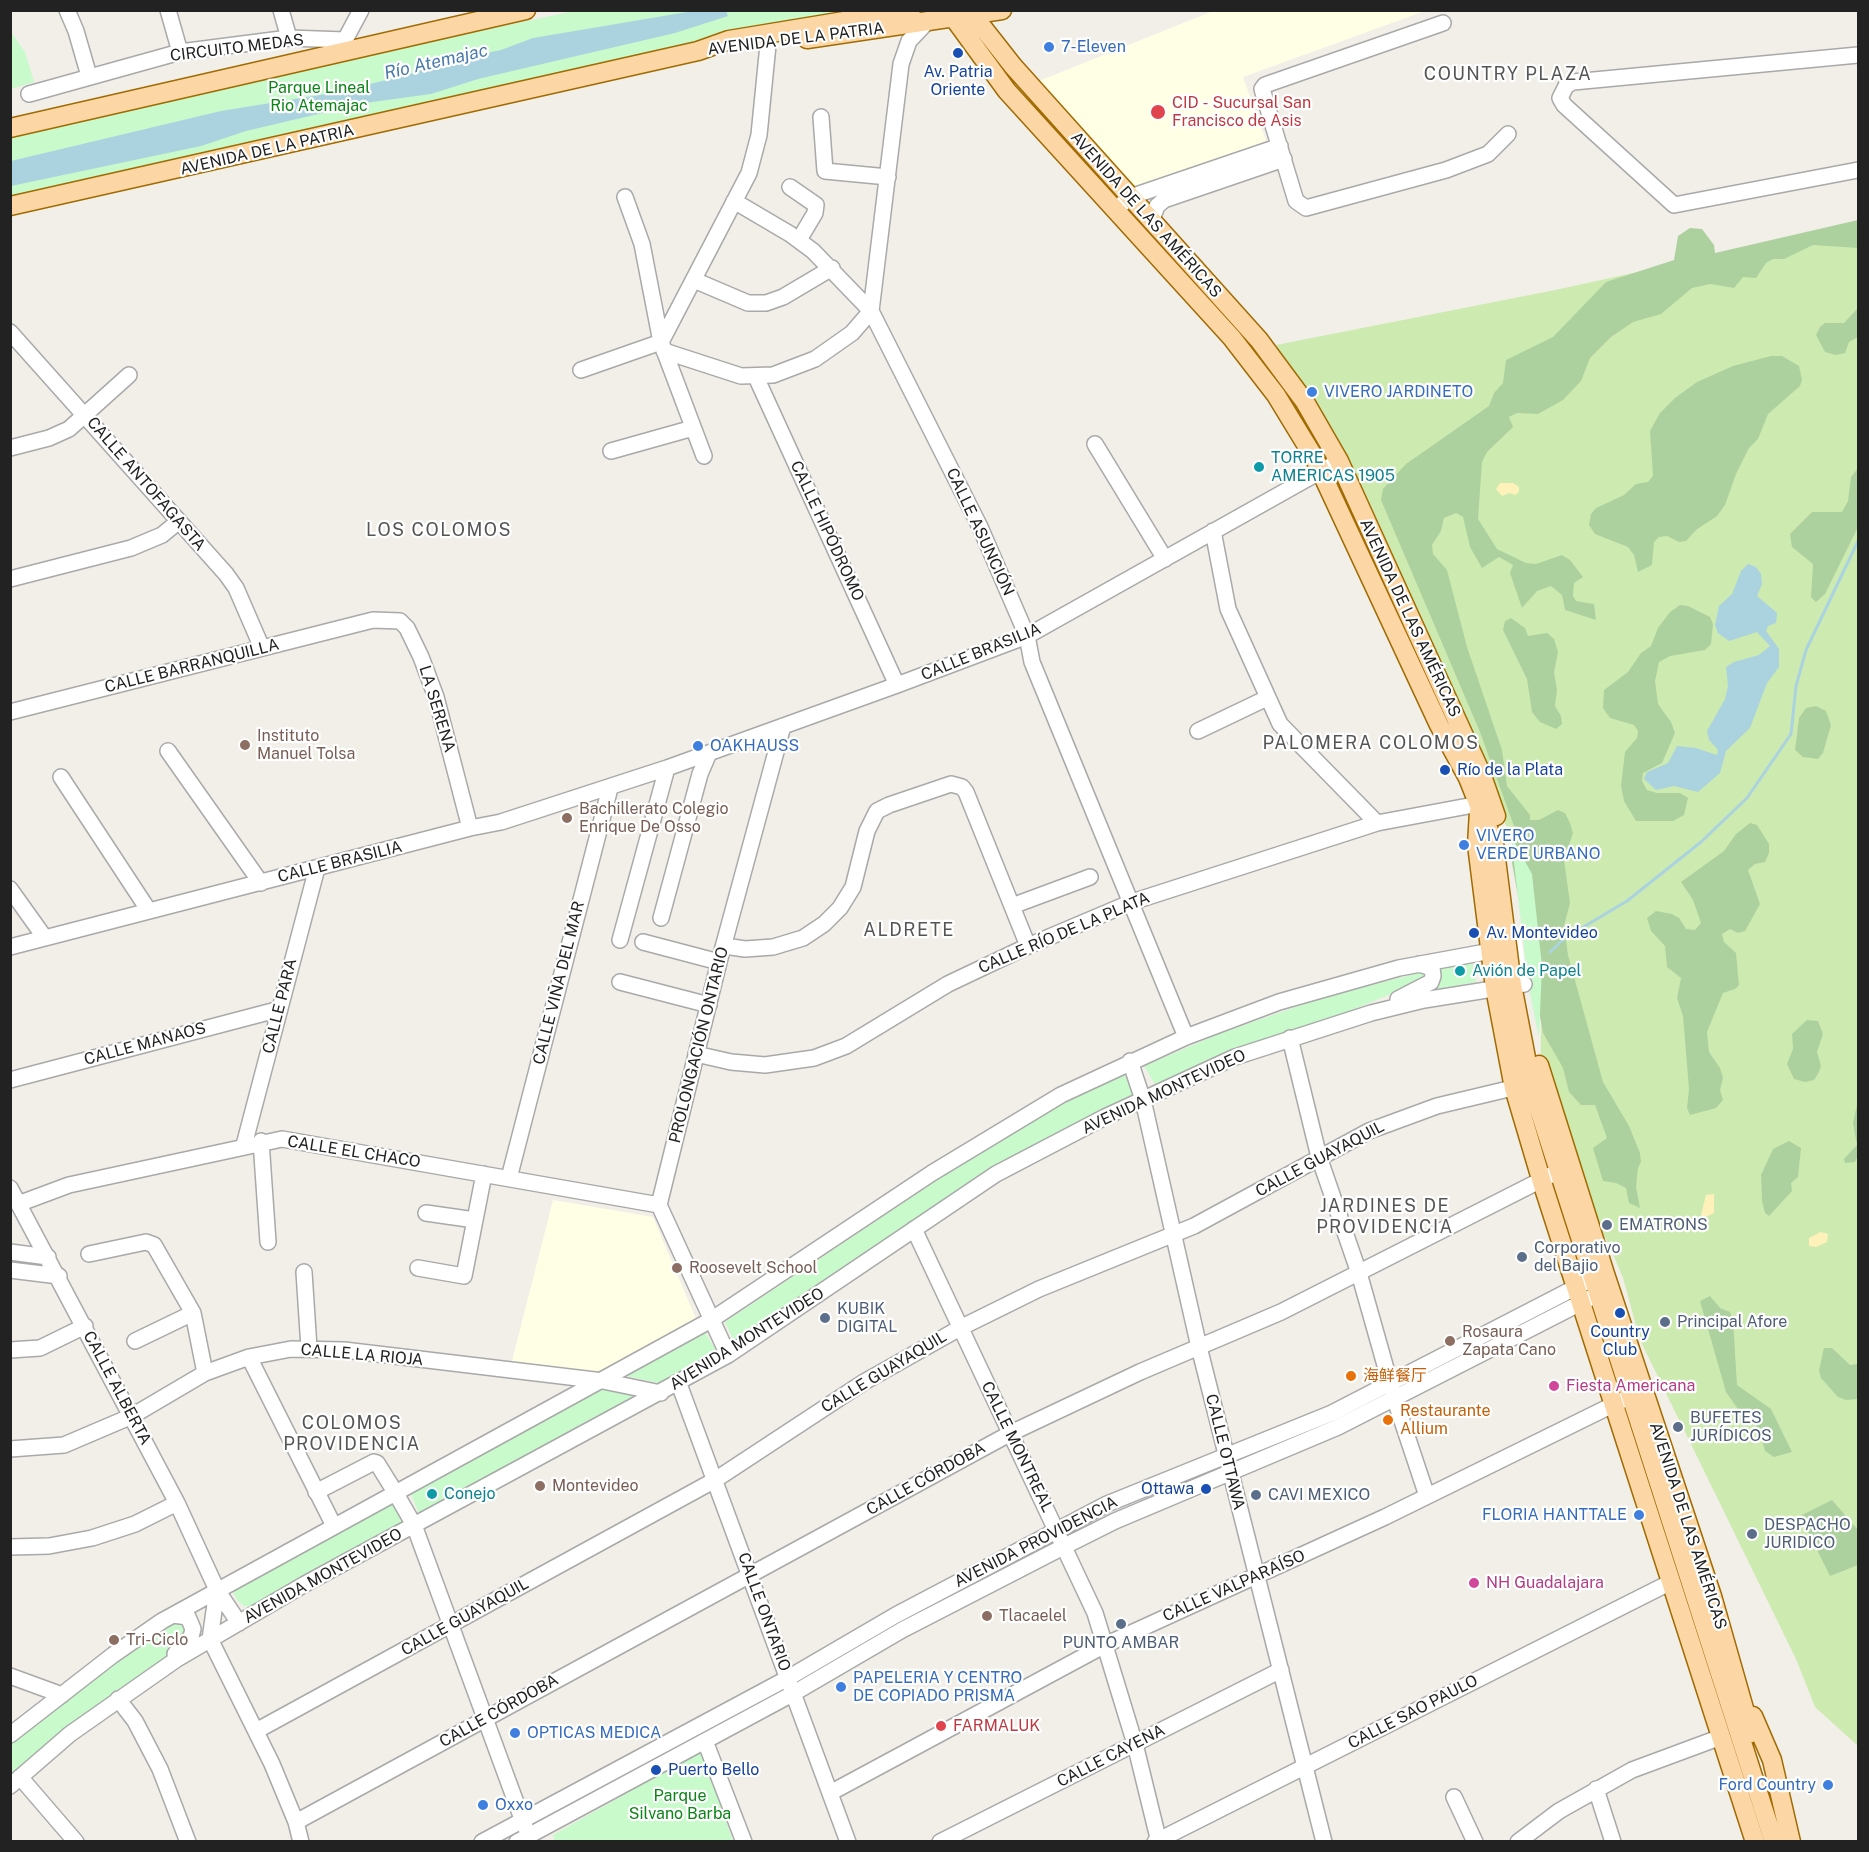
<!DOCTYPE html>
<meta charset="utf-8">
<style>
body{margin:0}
#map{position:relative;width:1869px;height:1852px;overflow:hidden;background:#f2efe9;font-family:"Public Sans",sans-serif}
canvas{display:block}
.frame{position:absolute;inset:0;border:12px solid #222;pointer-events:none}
</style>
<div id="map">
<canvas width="1869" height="1852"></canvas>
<div class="frame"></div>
</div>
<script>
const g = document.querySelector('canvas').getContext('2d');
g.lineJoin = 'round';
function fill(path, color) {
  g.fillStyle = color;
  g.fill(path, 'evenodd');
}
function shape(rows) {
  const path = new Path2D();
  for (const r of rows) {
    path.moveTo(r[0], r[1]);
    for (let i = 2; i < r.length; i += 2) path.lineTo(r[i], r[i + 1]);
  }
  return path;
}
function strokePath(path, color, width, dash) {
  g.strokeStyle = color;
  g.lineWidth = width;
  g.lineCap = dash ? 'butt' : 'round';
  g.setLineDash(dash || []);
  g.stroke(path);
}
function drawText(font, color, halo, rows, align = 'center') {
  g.font = font + ' "Public Sans","Noto Sans SC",sans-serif';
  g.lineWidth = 4.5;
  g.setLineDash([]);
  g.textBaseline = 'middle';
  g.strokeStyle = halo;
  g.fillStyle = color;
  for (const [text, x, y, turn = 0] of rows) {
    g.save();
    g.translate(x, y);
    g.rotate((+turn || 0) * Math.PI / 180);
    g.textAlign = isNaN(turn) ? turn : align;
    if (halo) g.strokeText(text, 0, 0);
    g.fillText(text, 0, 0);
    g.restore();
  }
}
fill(shape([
 [1213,11,1425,11,1243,77,1266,141,1135,191,1034,83],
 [553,1200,653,1217,696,1319,597,1375,511,1365]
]), '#ffffe5');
fill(shape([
 [1858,224,1858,1746,1815,1707,1796,1659,1640,1340,1623,1278,1608,1243,1549,1133,1540,1098,1542,966,1532,874,1492,799,1325,425,1276,345,1555,290]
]), '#cdebb0');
fill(shape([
 [1858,220,1858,248,1813,245,1784,259,1773,259,1766,263,1756,278,1743,277,1734,288,1710,284,1692,288,1661,314,1633,322,1611,337,1590,358,1581,381,1563,400,1538,414,1517,413,1509,417,1513,427,1487,452,1482,462,1478,519,1497,549,1526,563,1536,564,1562,555,1570,560,1583,577,1574,583,1573,596,1576,601,1594,604,1596,620,1565,610,1562,595,1551,586,1537,591,1522,608,1510,573,1513,565,1499,557,1482,568,1470,547,1463,517,1456,513,1444,518,1441,531,1432,545,1433,554,1447,570,1467,647,1502,750,1507,786,1530,815,1530,820,1539,820,1558,810,1565,813,1570,823,1573,833,1564,860,1570,903,1564,926,1568,955,1603,1082,1629,1126,1640,1153,1641,1162,1638,1168,1636,1187,1640,1208,1629,1203,1626,1188,1616,1183,1603,1181,1593,1148,1607,1138,1595,1105,1581,1105,1569,1092,1563,1068,1543,1033,1512,863,1515,829,1480,732,1381,500,1383,489,1406,464,1489,406,1494,393,1503,383,1506,360,1553,337,1606,282,1674,260,1678,236,1690,228,1702,229,1714,245,1715,253],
 [1858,308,1858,337,1849,342,1845,353,1836,355,1825,352,1816,335,1820,327,1825,323,1844,323],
 [1771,356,1782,356,1799,366,1802,380,1800,386,1768,414,1758,439,1749,448,1736,474,1725,505,1717,516,1696,530,1686,541,1679,542,1667,536,1659,537,1654,542,1652,565,1638,572,1634,555,1628,547,1595,534,1589,525,1591,514,1596,508,1624,495,1636,484,1648,482,1653,476,1650,431,1660,413,1675,398,1697,382,1733,366],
 [1858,468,1858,527,1825,594,1816,602,1811,597,1813,564,1792,547,1790,534,1812,512,1842,512,1848,501,1851,477],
 [1680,605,1688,606,1710,617,1713,624,1711,644,1705,650,1670,656,1659,662,1655,681,1658,704,1671,722,1675,733,1662,763,1643,773,1642,781,1647,790,1657,793,1680,793,1688,798,1684,815,1673,821,1636,821,1624,801,1621,786,1625,752,1637,738,1638,731,1634,725,1610,718,1603,708,1604,690,1628,672,1641,653,1651,646,1658,628,1670,612],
 [1511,618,1525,628,1528,636,1547,633,1554,639,1558,652,1554,672,1557,690,1555,706,1561,716,1562,724,1556,729,1540,722,1532,712,1527,679,1503,630,1505,621],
 [1816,706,1826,711,1831,725,1823,753,1818,759,1803,757,1795,750,1799,718,1806,708],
 [1750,823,1757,825,1769,844,1769,853,1765,862,1755,864,1748,870,1760,904,1745,931,1738,933,1730,929,1722,934,1724,942,1736,953,1739,985,1735,989,1723,993,1707,1032,1709,1052,1720,1068,1723,1078,1720,1090,1723,1100,1716,1108,1690,1115,1687,1108,1689,1089,1683,1016,1677,998,1681,978,1667,967,1665,946,1651,931,1647,918,1656,911,1672,914,1679,918,1686,929,1695,930,1701,923,1693,900,1681,882,1724,851,1736,834],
 [1807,1020,1818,1021,1823,1034,1817,1052,1821,1066,1819,1072,1814,1080,1805,1082,1794,1079,1787,1064,1793,1049,1792,1034],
 [1858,1100,1858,1156,1855,1162,1845,1163,1844,1159,1857,1145,1853,1123],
 [1789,1141,1801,1148,1798,1177,1791,1183,1792,1191,1769,1216,1765,1213,1762,1201,1761,1175,1773,1149],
 [1710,1296,1720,1308,1730,1312,1733,1320,1737,1385,1771,1409,1792,1452,1774,1457,1765,1451,1759,1429,1751,1419,1742,1415,1726,1392,1700,1301],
 [1824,1348,1832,1348,1850,1365,1858,1364,1858,1399,1846,1400,1838,1397,1821,1378,1819,1370],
 [1832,1500,1858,1530,1858,1565,1830,1576,1800,1516]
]), '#add19e');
fill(shape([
 [1500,483,1513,483,1519,487,1519,491,1516,495,1509,493,1502,496,1496,489],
 [1714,1194,1714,1213,1704,1218,1701,1215,1706,1195],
 [1821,1232,1828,1234,1827,1242,1816,1247,1809,1246,1809,1238]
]), '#fff1ba');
fill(shape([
 [574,11,858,11,50,191,11,196,10,138,301,69],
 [11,32,25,52,34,82,11,89],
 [1511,836,1532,874,1542,966,1539,1038,1528,983],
 [1472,961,1476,982,1422,992,1436,968],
 [1425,971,1428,975,1410,986,1328,1020,1249,1044,1156,1086,1144,1066,1221,1033,1319,999],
 [1123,1072,1135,1097,795,1301,734,1341,725,1322,982,1150,1053,1108],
 [705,1332,717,1352,659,1383,626,1376],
 [601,1387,642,1398,419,1514,409,1489],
 [393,1502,404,1524,252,1607,244,1606,237,1600,232,1590],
 [184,1617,190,1637,160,1662,69,1726,11,1777,11,1743,128,1653,161,1629],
 [701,1751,733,1841,555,1842,553,1835]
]), '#c8facc');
fill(shape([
 [699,10,726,11,728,16,675,33,478,79,431,94,365,103,246,131,201,146,11,186,11,161,221,111,338,92,418,72,419,61,472,56,501,50,533,38],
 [1748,564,1756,567,1761,574,1762,584,1757,596,1777,613,1776,623,1768,626,1766,631,1779,649,1779,667,1767,683,1750,728,1726,751,1720,773,1698,792,1674,786,1656,790,1644,779,1647,772,1668,763,1677,746,1696,748,1717,755,1718,750,1709,740,1707,731,1725,699,1728,686,1726,667,1734,662,1759,655,1770,646,1757,632,1729,641,1718,633,1715,625,1719,606,1732,594,1741,571]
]), '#aad3df');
fill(shape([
 [1521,934,1526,974,1505,977,1500,936]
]), '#fff');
strokePath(shape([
 [1550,952,1565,938,1627,901,1701,842,1747,798,1791,734,1796,686,1806,650,1858,541]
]), '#aad3df', 3);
const minor = shape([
 [67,10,76,31,89,76],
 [168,10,180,52],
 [281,10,289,38],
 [927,22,909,41,901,64,871,311,980,527,1027,636,1032,662,1186,1037],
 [1443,23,1265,85,1262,89,1296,201,1306,208,1446,170,1488,154,1508,134],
 [345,40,361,10],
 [1858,55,1573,82,1566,86,1560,98,1564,105,1674,205,1858,170],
 [29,94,180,52,289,38,345,40],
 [821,117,825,171,888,177],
 [790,187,816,205,815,213,799,240],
 [625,197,642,244,661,342,704,456],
 [734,201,790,234,813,251,871,311],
 [1122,204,1130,197,1280,146],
 [1151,222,1157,206,1164,200,1284,159],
 [694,280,748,303,766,303,783,297,832,268],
 [10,332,226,574,236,588,262,648],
 [664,351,741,376,773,375,815,359,852,333,871,311],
 [581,370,661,342,749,173,759,135,768,45],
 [756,377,897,685],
 [1095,444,1165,559],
 [10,448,49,438,69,429,129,375],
 [611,451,693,428],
 [1213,531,1228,609,1280,724,1377,823],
 [10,579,131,548,162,535,179,521],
 [10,712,373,620,400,621,407,628,421,657,436,697,470,828],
 [1198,731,1267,698],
 [168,751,261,883],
 [61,777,149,911],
 [10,889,45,938],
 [1012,906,1090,877],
 [661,918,700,774,709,753],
 [620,940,667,768],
 [643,942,719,962],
 [725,946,745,949,773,947,803,938,824,924,840,908,853,887,867,831,877,811,889,805,951,784,962,787,966,792,1028,946],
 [10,947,470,828,501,822,667,768,897,685,1027,636,1339,461],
 [620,982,709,1005],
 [1398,999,1431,982,1433,976,1432,968,1419,964],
 [1290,1038,1319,1157,1359,1273,1394,1397,1427,1496],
 [696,1054,731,1062,765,1065,814,1058,846,1046,948,984,1028,946,1132,902,1377,823,1479,804],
 [1130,1061,1143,1100,1199,1347,1324,1842],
 [10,1080,280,1009],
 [261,1141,268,1242],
 [244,1145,317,868],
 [509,1178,610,788],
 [10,1188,177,1503,217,1590,239,1623],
 [18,1204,69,1185,282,1139,659,1205],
 [426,1213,475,1220],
 [914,1229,1095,1613,1135,1744,1159,1842],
 [10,1252,48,1257],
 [89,1254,146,1242,154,1245,193,1313,205,1373],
 [418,1268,464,1276,484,1174],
 [10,1270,59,1276],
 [304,1272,309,1348],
 [135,1341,193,1313],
 [10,1350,40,1348,85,1326],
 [728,1355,659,1205,719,962,783,726],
 [249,1357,334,1526],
 [679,1384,848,1842],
 [10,1449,64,1445,132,1416,205,1373,249,1357,291,1349,344,1350,603,1381,661,1393],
 [316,1492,374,1462,377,1463,395,1492,414,1525,525,1827],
 [10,1547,49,1546,92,1538,135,1524,177,1503],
 [217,1590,210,1639,272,1764,296,1822,301,1842],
 [173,1615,188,1617,193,1629,191,1637,175,1654],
 [10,1676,62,1695],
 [118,1699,135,1721,160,1769,188,1842],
 [256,1731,715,1480,864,1382,960,1328,1039,1289,1194,1226,1369,1131,1437,1106,1525,1085],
 [10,1735,113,1655,162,1621,711,1320,932,1173,1061,1095,1186,1037,1279,1002,1399,968,1491,951],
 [705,1741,744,1842],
 [20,1777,76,1842],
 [10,1786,70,1734,177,1659,305,1584,728,1355,996,1174,1105,1117,1235,1057,1371,1013,1424,1000,1524,984],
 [1596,1789,1613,1842],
 [830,1793,1105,1645,1385,1517,1641,1391],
 [1454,1797,1475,1842],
 [296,1822,1011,1433,1140,1372,1281,1312,1551,1175],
 [482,1842,788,1678,896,1615,1107,1504,1332,1413,1586,1282],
 [517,1842,794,1693,902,1630,1065,1546,1115,1521,1338,1427,1608,1289],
 [940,1842,1281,1670],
 [1155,1842,1671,1582],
 [1518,1842,1559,1811,1632,1770,1721,1737]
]);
const major = shape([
 [948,10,1007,91,1232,338,1276,395,1315,459,1439,725,1468,778,1494,843,1512,985,1531,1084,1774,1842],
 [969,10,1013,66,1259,340,1305,402,1339,461,1481,773,1496,816],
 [807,39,1002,10],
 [10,128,526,10],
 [10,206,698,51,729,40,911,10],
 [1479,811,1477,845,1495,988,1514,1088,1541,1179,1755,1842],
 [1539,1065,1605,1274,1712,1596,1751,1733],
 [1753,1716,1772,1760,1791,1842]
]);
strokePath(minor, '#a9a9a9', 18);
strokePath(major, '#a06b00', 21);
strokePath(minor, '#fff', 15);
strokePath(major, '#fcd6a4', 18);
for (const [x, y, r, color] of [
 [1049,47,6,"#3f7fe0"],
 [958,53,6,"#1a4fb4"],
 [1158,112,8,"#e0444e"],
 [1312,392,6,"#3f7fe0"],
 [1259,467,6,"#0f9aa8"],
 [245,745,6,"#8d6e63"],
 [698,746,6,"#3f7fe0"],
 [1445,770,6,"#1a4fb4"],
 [567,818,6,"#8d6e63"],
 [1464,845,6,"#3f7fe0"],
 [1474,933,6,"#1a4fb4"],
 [1460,971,6,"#0f9aa8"],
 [1607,1225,6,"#5c6f8a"],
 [1522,1257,6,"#5c6f8a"],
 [677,1268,6,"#8d6e63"],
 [1620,1313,6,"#1a4fb4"],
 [825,1318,6,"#5c6f8a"],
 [1665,1322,6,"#5c6f8a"],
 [1450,1341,6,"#8d6e63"],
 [1351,1376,6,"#e8710a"],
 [1554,1386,6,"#d1479c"],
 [1388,1420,6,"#e8710a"],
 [1678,1427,6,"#5c6f8a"],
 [540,1486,6,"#8d6e63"],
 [1206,1489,6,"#1a4fb4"],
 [432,1494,6,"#0f9aa8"],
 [1256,1495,6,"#5c6f8a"],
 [1639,1515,6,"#3f7fe0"],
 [1752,1534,6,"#5c6f8a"],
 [1474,1583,6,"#d1479c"],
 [987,1616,6,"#8d6e63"],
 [1121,1624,6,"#5c6f8a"],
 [114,1640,6,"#8d6e63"],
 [841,1687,6,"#3f7fe0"],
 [941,1726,6,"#e0444e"],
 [515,1733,6,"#3f7fe0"],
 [656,1770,6,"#1a4fb4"],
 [1828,1785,6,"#3f7fe0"],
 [483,1805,6,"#3f7fe0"]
]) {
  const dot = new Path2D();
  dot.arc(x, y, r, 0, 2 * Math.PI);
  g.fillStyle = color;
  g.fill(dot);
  strokePath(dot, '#fff', 2);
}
drawText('16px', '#222', '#fff', [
 ["AVENIDA DE LA PATRIA",796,39,-7],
 ["CIRCUITO MEDAS",237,48,-7],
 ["AVENIDA DE LA PATRIA",267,150,-13],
 ["AVENIDA DE LAS AMÉRICAS",1146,215,48],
 ["CALLE ANTOFAGASTA",146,484,49],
 ["CALLE HIPÓDROMO",827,531,65],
 ["CALLE ASUNCIÓN",980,532,65],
 ["AVENIDA DE LAS AMÉRICAS",1410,618,65],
 ["CALLE BRASILIA",981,652,-22],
 ["CALLE BARRANQUILLA",192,666,-14],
 ["LA SERENA",437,709,73],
 ["CALLE BRASILIA",340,862,-14],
 ["CALLE RÍO DE LA PLATA",1064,933,-23],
 ["CALLE VIÑA DEL MAR",559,983,-76],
 ["CALLE PARA",280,1006,-76],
 ["CALLE MANAOS",145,1044,-15],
 ["PROLONGACIÓN ONTARIO",699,1045,-76],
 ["AVENIDA MONTEVIDEO",1164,1092,-25],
 ["CALLE EL CHACO",354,1152,9],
 ["CALLE GUAYAQUIL",1320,1159,-28],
 ["AVENIDA MONTEVIDEO",747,1339,-32],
 ["CALLE LA RIOJA",362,1355,5],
 ["CALLE GUAYAQUIL",884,1372,-31],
 ["CALLE ALBERTA",117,1388,62],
 ["CALLE MONTREAL",1017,1447,64],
 ["CALLE OTTAWA",1225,1452,76],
 ["CALLE CÓRDOBA",926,1479,-29],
 ["AVENIDA DE LAS AMÉRICAS",1688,1526,72],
 ["AVENIDA PROVIDENCIA",1036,1542,-27],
 ["AVENIDA MONTEVIDEO",323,1576,-29],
 ["CALLE VALPARAÍSO",1234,1586,-24],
 ["CALLE ONTARIO",764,1612,70],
 ["CALLE GUAYAQUIL",465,1617,-29],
 ["CALLE CÓRDOBA",499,1711,-29],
 ["CALLE SAO PAULO",1413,1712,-27],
 ["CALLE CAYENA",1111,1756,-27]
]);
drawText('16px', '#366cbe', '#fff', [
 ["7-Eleven",1061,47],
 ["VIVERO JARDINETO",1324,392],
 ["OAKHAUSS",710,746],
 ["VIVERO",1476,836],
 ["VERDE URBANO",1476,854],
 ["FLORIA HANTTALE",1627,1515,"right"],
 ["PAPELERIA Y CENTRO",853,1678],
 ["DE COPIADO PRISMA",853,1696],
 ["OPTICAS MEDICA",527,1733],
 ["Ford Country",1816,1785,"right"],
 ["Oxxo",495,1805]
], 'left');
drawText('16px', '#164399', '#fff', [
 ["Av. Patria",958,72,"center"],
 ["Oriente",958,90,"center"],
 ["Río de la Plata",1457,770],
 ["Av. Montevideo",1486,933],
 ["Country",1620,1332,"center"],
 ["Club",1620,1350,"center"],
 ["Ottawa",1194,1489,"right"],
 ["Puerto Bello",668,1770]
], 'left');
drawText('16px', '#0c8416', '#fff', [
 ["Parque Lineal",319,88],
 ["Rio Atemajac",319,106],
 ["Parque",680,1796],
 ["Silvano Barba",680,1814]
]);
drawText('16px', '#be3a42', '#fff', [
 ["CID - Sucursal San",1172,103],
 ["Francisco de Asis",1172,121],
 ["FARMALUK",953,1726]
], 'left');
drawText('16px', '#0d838f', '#fff', [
 ["TORRE",1271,458],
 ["AMERICAS 1905",1271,476],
 ["Avión de Papel",1472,971],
 ["Conejo",444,1494]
], 'left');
drawText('16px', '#785e54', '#fff', [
 ["Instituto",257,736],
 ["Manuel Tolsa",257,754],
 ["Bachillerato Colegio",579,809],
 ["Enrique De Osso",579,827],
 ["Roosevelt School",689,1268],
 ["Rosaura",1462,1332],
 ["Zapata Cano",1462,1350],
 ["Montevideo",552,1486],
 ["Tlacaelel",999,1616],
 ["Tri-Ciclo",126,1640]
], 'left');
drawText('16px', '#4e5e75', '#fff', [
 ["EMATRONS",1619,1225],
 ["Corporativo",1534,1248],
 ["del Bajio",1534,1266],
 ["KUBIK",837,1309],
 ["DIGITAL",837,1327],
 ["Principal Afore",1677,1322],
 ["BUFETES",1690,1418],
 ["JURÍDICOS",1690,1436],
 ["CAVI MEXICO",1268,1495],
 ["DESPACHO",1764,1525],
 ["JURIDICO",1764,1543],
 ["PUNTO AMBAR",1121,1643,"center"]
], 'left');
drawText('16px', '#c56008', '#fff', [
 ["海鲜餐厅",1363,1376],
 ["Restaurante",1400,1411],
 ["Allium",1400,1429]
], 'left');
drawText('16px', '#b23c85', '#fff', [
 ["Fiesta Americana",1566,1386],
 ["NH Guadalajara",1486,1583]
], 'left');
drawText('italic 18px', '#4a7aab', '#fff', [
 ["Río Atemajac",436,62,-13]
]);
g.letterSpacing = '1.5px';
drawText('18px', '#555', '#fff', [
 ["COUNTRY PLAZA",1508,74],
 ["LOS COLOMOS",439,530],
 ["PALOMERA COLOMOS",1371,743],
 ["ALDRETE",909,930],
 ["JARDINES DE",1385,1206],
 ["PROVIDENCIA",1385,1227],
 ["COLOMOS",352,1423],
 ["PROVIDENCIA",352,1444]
]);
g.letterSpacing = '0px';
</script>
